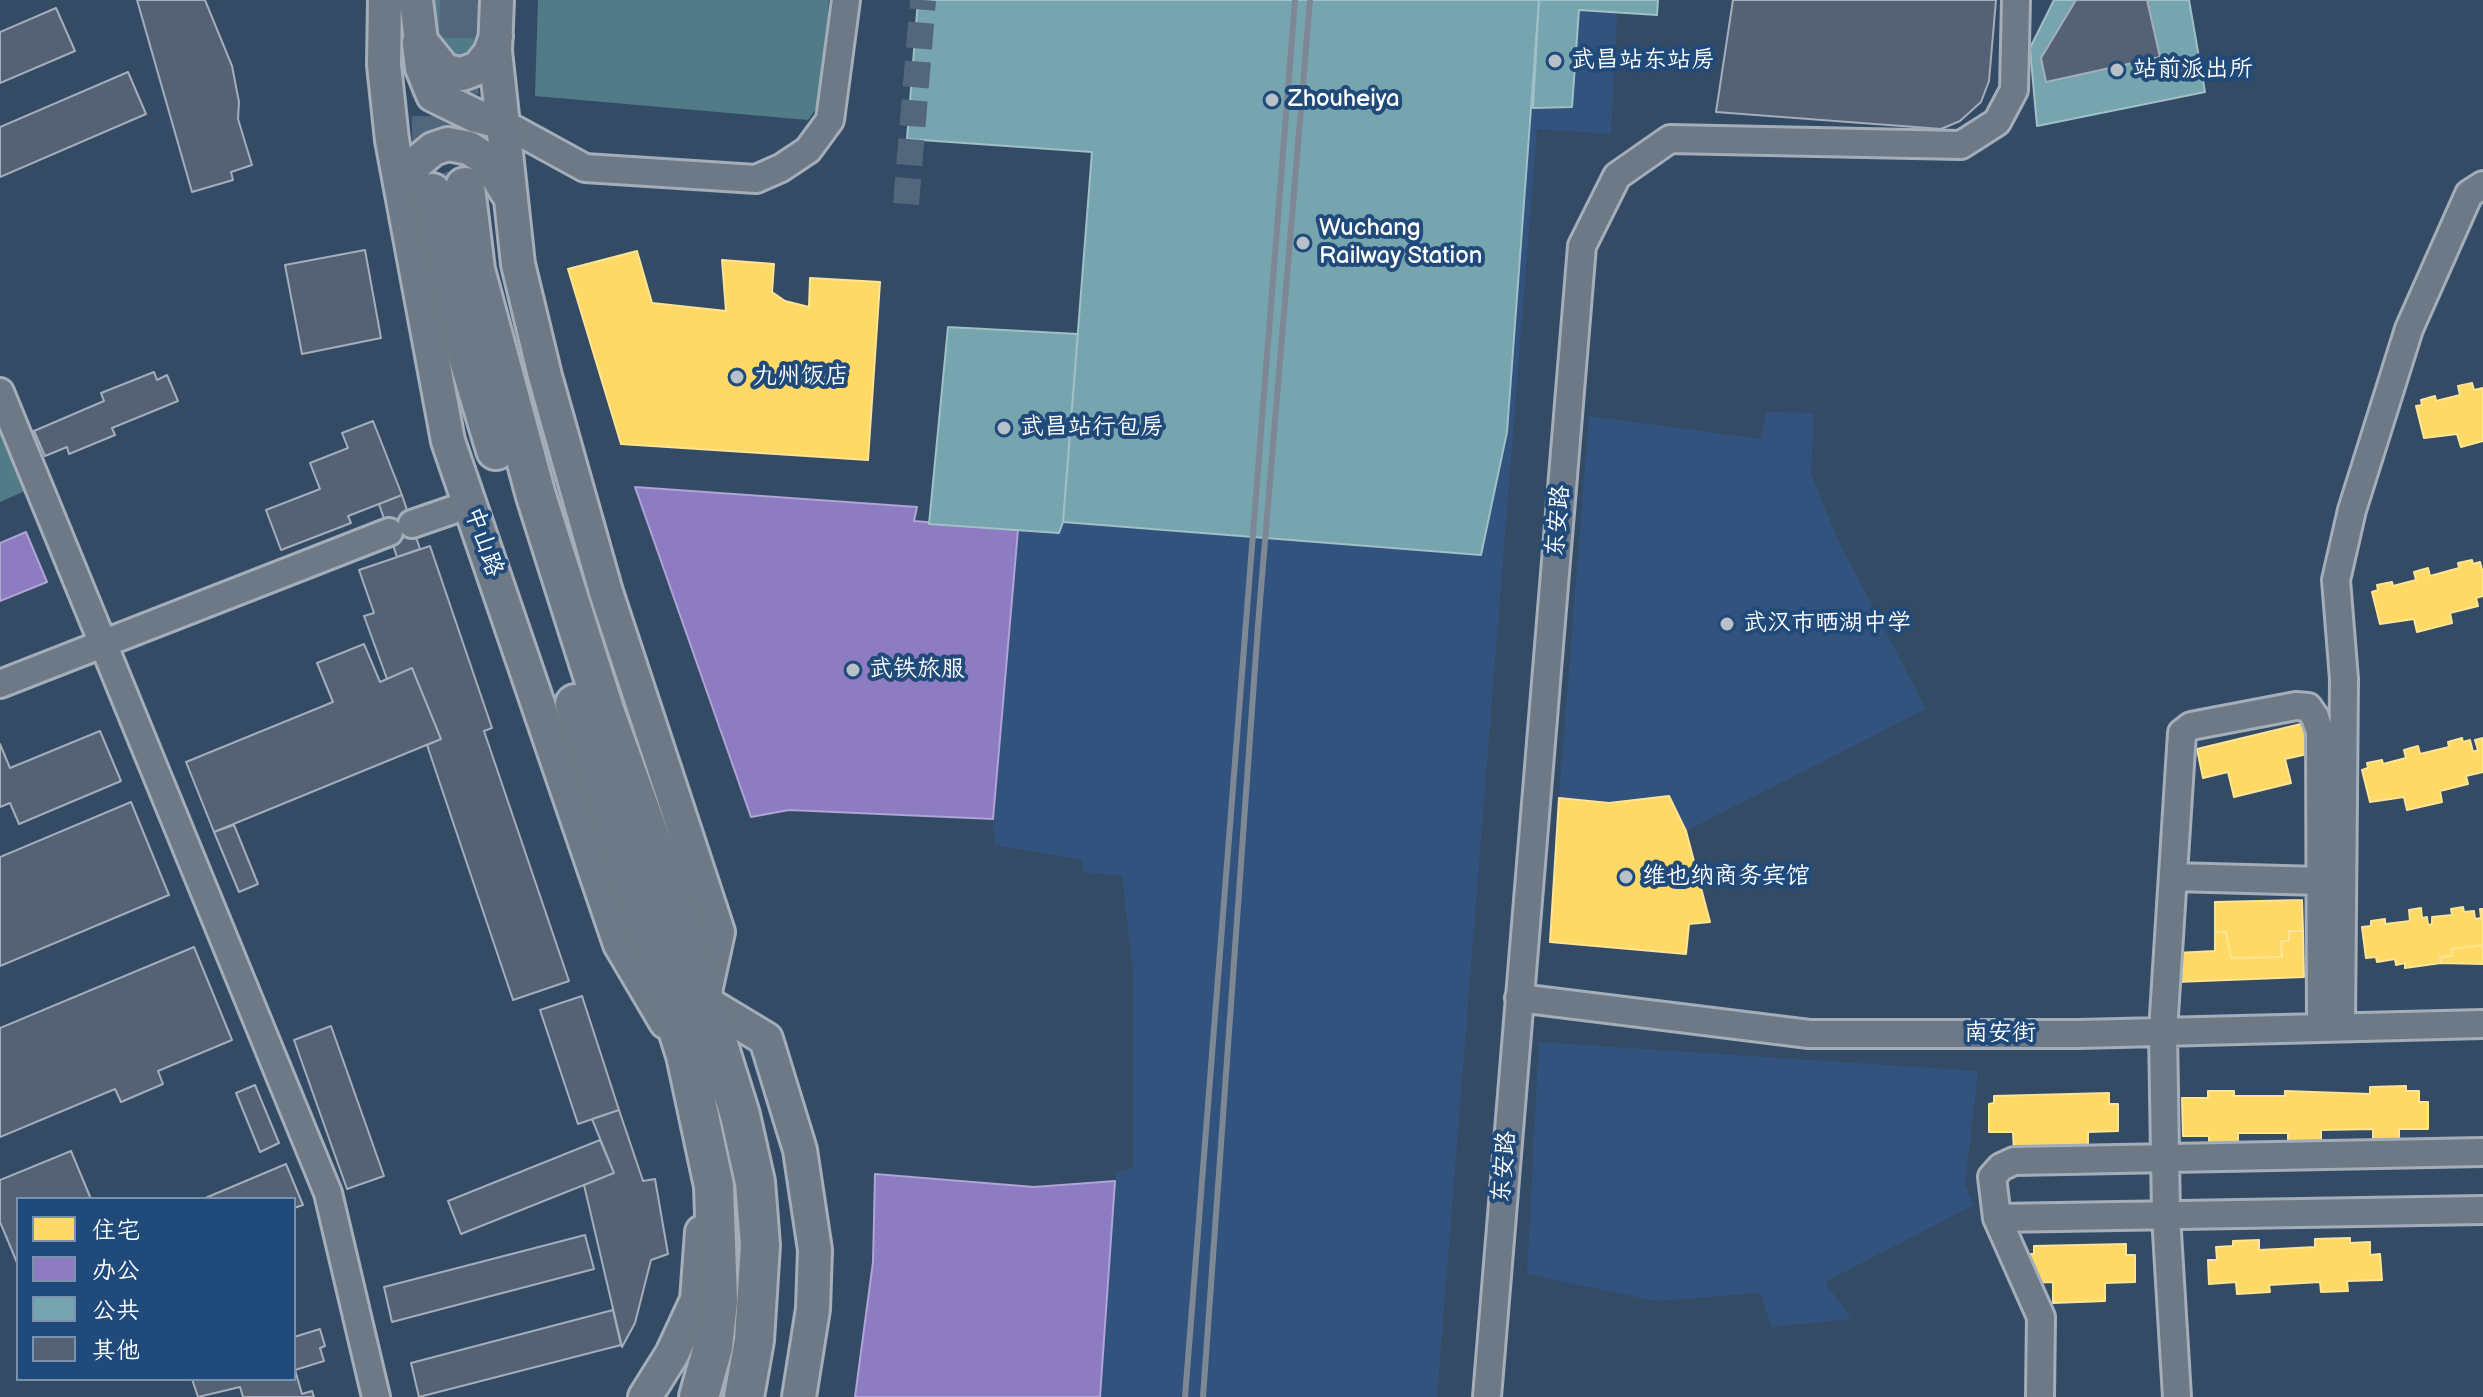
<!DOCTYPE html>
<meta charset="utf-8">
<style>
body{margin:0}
#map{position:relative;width:2483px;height:1397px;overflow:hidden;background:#344b65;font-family:"Balsamiq Sans","LXGW WenKai TC",sans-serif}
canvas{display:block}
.legend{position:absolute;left:16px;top:1197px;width:280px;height:184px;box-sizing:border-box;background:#1f4a7a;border:2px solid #7992af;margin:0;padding:10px 14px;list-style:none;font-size:24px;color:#fff}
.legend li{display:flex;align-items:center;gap:16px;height:40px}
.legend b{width:40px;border:2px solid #7992af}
</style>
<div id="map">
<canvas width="2483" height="1397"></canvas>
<ul class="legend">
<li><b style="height:22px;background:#ffd966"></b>住宅</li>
<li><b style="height:22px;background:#8e7cc3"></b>办公</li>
<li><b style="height:22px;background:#76a5af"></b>公共</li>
<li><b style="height:22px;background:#556174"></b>其他</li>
</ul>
</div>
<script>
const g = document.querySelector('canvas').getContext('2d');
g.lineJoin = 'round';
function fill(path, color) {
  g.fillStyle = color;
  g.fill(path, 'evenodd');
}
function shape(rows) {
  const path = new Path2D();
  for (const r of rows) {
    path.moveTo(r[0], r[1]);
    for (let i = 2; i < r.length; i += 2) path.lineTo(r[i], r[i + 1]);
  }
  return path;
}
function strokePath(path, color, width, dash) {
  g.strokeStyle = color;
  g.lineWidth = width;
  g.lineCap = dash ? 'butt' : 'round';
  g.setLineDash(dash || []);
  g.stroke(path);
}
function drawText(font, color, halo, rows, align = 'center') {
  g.font = font + ' "Balsamiq Sans","LXGW WenKai TC",sans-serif';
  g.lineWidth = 8;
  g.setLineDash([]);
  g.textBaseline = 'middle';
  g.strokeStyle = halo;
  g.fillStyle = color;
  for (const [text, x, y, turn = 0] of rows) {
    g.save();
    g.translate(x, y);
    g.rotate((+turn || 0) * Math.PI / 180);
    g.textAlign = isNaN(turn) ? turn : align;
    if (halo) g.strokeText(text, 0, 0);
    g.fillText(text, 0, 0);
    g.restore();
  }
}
fill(shape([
 [1105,0,1618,0,1611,134,1537,129,1437,1397,1100,1397,1115,1181,1117,1171,1134,1168,1134,980,1122,876,1084,872,1082,860,995,845,993,819,1018,530,1059,533,1063,522],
 [1766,412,1814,413,1811,474,1838,540,1926,709,1686,831,1669,796,1609,803,1559,798,1589,416,1761,439],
 [1539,1042,1978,1071,1965,1185,1974,1205,1825,1282,1851,1319,1772,1327,1760,1293,1656,1301,1527,1274]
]), '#32537d');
fill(shape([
 [432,0,475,0,474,58,469,62,439,56],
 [538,0,829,0,822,101,808,120,535,96],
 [0,428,25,491,0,502]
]), '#507b87');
const homes = shape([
 [637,251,652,303,726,311,722,260,774,264,772,292,785,301,809,307,810,278,880,282,868,460,621,444,568,269,637,251],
 [2472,383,2474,390,2483,388,2483,441,2461,447,2457,434,2424,438,2416,406,2422,405,2421,400,2435,396,2436,401,2460,395,2458,386,2472,383],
 [2472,560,2473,564,2480,562,2483,573,2483,596,2476,598,2478,606,2450,613,2452,623,2417,632,2414,619,2380,624,2372,592,2378,590,2377,585,2392,582,2393,586,2416,580,2414,572,2428,568,2430,576,2459,568,2458,563,2472,560],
 [2305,723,2312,753,2285,759,2291,783,2234,797,2228,772,2203,778,2197,749,2305,723],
 [2462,738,2463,742,2470,740,2473,752,2478,750,2475,740,2483,738,2483,772,2466,776,2468,784,2440,791,2442,802,2407,810,2404,797,2370,802,2362,770,2368,768,2367,763,2382,760,2383,764,2406,758,2404,750,2418,746,2420,754,2449,747,2448,742,2462,738],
 [1669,796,1686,831,1710,922,1689,924,1686,954,1550,942,1559,798,1609,803,1669,796],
 [2302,900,2303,931,2289,931,2289,941,2281,941,2282,957,2231,958,2226,932,2215,932,2215,902,2302,900],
 [2463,907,2464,912,2474,911,2475,919,2481,918,2480,909,2483,909,2483,945,2451,949,2452,956,2440,957,2441,963,2405,968,2405,963,2396,965,2395,959,2377,962,2376,957,2366,958,2362,927,2371,926,2371,921,2385,919,2385,924,2410,921,2409,910,2421,908,2422,918,2427,917,2428,925,2432,924,2432,917,2452,915,2451,909,2463,907],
 [2289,931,2303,931,2304,977,2176,982,2176,953,2215,951,2215,932,2226,932,2231,958,2282,957,2281,941,2289,941,2289,931],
 [2483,945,2483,964,2441,963,2440,957,2452,956,2451,949,2483,945],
 [2406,1086,2406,1091,2419,1091,2419,1102,2428,1102,2428,1129,2399,1129,2399,1139,2373,1139,2373,1129,2321,1130,2321,1142,2288,1143,2288,1133,2238,1133,2238,1145,2209,1145,2209,1136,2183,1136,2182,1098,2208,1098,2208,1091,2234,1091,2234,1096,2285,1096,2285,1091,2370,1094,2370,1087,2406,1086],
 [2109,1093,2109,1104,2118,1104,2118,1131,2088,1132,2088,1150,2014,1152,2013,1132,1989,1132,1989,1104,1994,1103,1994,1096,2109,1093],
 [2350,1238,2350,1243,2370,1242,2370,1255,2380,1254,2382,1280,2347,1281,2348,1291,2321,1292,2320,1282,2269,1285,2270,1292,2237,1294,2236,1282,2209,1284,2208,1260,2217,1260,2216,1247,2233,1246,2233,1241,2259,1240,2259,1250,2315,1247,2315,1239,2350,1238],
 [2126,1244,2126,1255,2135,1255,2135,1282,2105,1283,2105,1301,2053,1303,2053,1282,2028,1283,2028,1254,2034,1254,2034,1246,2126,1244]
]);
fill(homes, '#ffd966');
strokePath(homes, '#ffe494', 2);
const offices = shape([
 [635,487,917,507,914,521,1018,530,993,819,789,810,751,817,635,487],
 [26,532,47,582,0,601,0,543,26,532],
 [875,1174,1034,1187,1115,1181,1100,1397,855,1397,873,1262,875,1174]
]);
fill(offices, '#8e7cc3');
strokePath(offices, '#b0a3d5', 2);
const public = shape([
 [918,0,1539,0,1507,432,1481,555,1063,522,1092,152,907,139,918,0],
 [1539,0,1658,0,1657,15,1579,10,1572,107,1533,108,1539,0],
 [2054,0,2189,0,2205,92,2037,126,2030,48,2054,0],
 [948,327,1078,334,1063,522,1059,533,929,524,948,327]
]);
fill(public, '#76a5af');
strokePath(public, '#9fc0c7', 2);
const building = shape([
 [137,0,205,0,232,66,239,102,238,119,252,165,231,172,233,180,192,192,137,0],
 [1733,0,1996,0,1989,81,1981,102,1960,121,1941,129,1716,112,1733,0],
 [2076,0,2147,0,2160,57,2046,82,2041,58,2076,0],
 [56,8,75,51,0,83,0,32,56,8],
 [128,72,146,114,0,177,0,127,128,72],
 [365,250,381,338,302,354,285,265,365,250],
 [154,372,157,380,167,375,178,401,112,428,115,435,69,454,67,447,45,456,34,431,104,401,101,393,154,372],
 [373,421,402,495,348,516,351,523,281,550,266,510,320,489,310,463,348,448,342,433,373,421],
 [402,495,420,549,397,557,379,504,402,495],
 [430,546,492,728,484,731,569,981,513,1000,427,745,441,739,412,668,387,679,364,616,374,613,359,570,430,546],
 [364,644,380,682,412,668,441,739,214,832,186,762,333,702,317,663,364,644],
 [100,731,121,781,19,824,10,803,0,807,0,744,10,768,100,731],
 [131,802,169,895,0,966,0,857,131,802],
 [234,825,258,884,239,892,214,832,234,825],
 [194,947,232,1040,158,1071,163,1084,121,1102,115,1089,0,1137,0,1028,194,947],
 [582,996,619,1110,578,1124,540,1010,582,996],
 [331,1026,384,1176,347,1189,294,1040,331,1026],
 [255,1085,279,1143,260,1152,236,1093,255,1085],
 [619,1110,643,1181,655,1179,668,1254,651,1260,635,1323,622,1347,584,1185,614,1173,592,1119,619,1110],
 [600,1140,614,1173,461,1234,448,1201,600,1140],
 [71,1151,91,1199,18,1199,18,1265,0,1222,0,1180,71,1151],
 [286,1164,303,1205,294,1208,294,1199,203,1199,286,1164],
 [585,1235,594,1269,392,1322,384,1287,585,1235],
 [613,1310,621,1345,419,1397,411,1363,613,1310],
 [320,1329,325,1346,320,1348,324,1361,295,1370,302,1394,312,1391,314,1397,243,1397,240,1387,198,1397,192,1379,294,1379,294,1337,320,1329]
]);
fill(building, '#556174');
strokePath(building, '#a4aeba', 2);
strokePath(shape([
 [906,204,923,0]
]), '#52667c', 26, [26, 13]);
strokePath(shape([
 [459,0,458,59,465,187],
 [430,59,432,193]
]), '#52667c', 38, [38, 19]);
const minor = shape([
 [501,122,585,168,756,179,781,168,808,150,830,120,846,0],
 [0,392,328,1193,376,1397],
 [412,524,470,504],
 [0,684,389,532],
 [2174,877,2320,881],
 [1519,998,1809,1034,2079,1034,2483,1024],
 [2341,1026,2344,679,2336,580,2352,510,2409,329,2469,194,2483,185],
 [1997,1218,1992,1177,2001,1167,2014,1161,2483,1152],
 [1487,1397,1582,246,1617,176,1670,139,1961,145,1997,122,2014,90,2016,0],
 [2040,1397,2041,1317,1997,1218,2483,1210],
 [2177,1397,2166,1216,2163,1031,2182,733,2191,726,2296,706,2308,707,2315,717,2320,732,2321,1026]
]);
const major = shape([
 [385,0,384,65,392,140,448,441,620,944,666,1022],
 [416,0,421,41,445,71,462,74,478,68,490,53,496,36],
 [497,0,495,51,518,264,545,376,606,592,718,932,703,1001,766,1039,800,1150,815,1250,813,1309,799,1397],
 [419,43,422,68,433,95,476,116,501,122],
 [405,202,414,165,433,149,448,144,469,148,487,160,508,194],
 [645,1397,672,1354,697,1300,702,1232]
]);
const highway = shape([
 [465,187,475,270,536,496,605,713,675,907,740,1115,755,1182,760,1245,754,1340,744,1397],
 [432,193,468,357,496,450],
 [575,704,686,1055,714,1186,718,1301,713,1347,699,1397]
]);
strokePath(minor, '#a4aeba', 32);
strokePath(major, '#a4aeba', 38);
strokePath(highway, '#a4aeba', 44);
strokePath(minor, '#6d7986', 26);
strokePath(major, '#6d7986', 32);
strokePath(highway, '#6d7986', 38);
strokePath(shape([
 [1185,1397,1295,0],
 [1203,1397,1258,625,1310,0]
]), '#7e8895', 6);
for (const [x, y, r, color] of [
 [1555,61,8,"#b8c0c9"],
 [2117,70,8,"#b8c0c9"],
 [1272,100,8,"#b8c0c9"],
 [1303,243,8,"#b8c0c9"],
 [737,377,8,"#b8c0c9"],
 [1004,428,8,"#b8c0c9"],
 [1727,624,8,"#b8c0c9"],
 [853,670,8,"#b8c0c9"],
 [1626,877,8,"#b8c0c9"]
]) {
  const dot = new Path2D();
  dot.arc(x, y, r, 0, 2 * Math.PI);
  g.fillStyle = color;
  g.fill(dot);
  strokePath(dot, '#1f4a7a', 3);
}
drawText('24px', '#fff', '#1f4a7a', [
 ["武昌站东站房",1571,61],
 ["站前派出所",2133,70],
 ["Zhouheiya",1288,100],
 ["Wuchang",1319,229],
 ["Railway Station",1319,257],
 ["九州饭店",753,377],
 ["武昌站行包房",1020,428],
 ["武汉市晒湖中学",1743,624],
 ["武铁旅服",869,670],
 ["维也纳商务宾馆",1642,877]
], 'left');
drawText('24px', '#fff', '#1f4a7a', [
 ["东安路",1559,521,-85],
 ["中山路",483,542,71],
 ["南安街",2000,1034],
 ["东安路",1505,1167,-85]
]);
</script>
